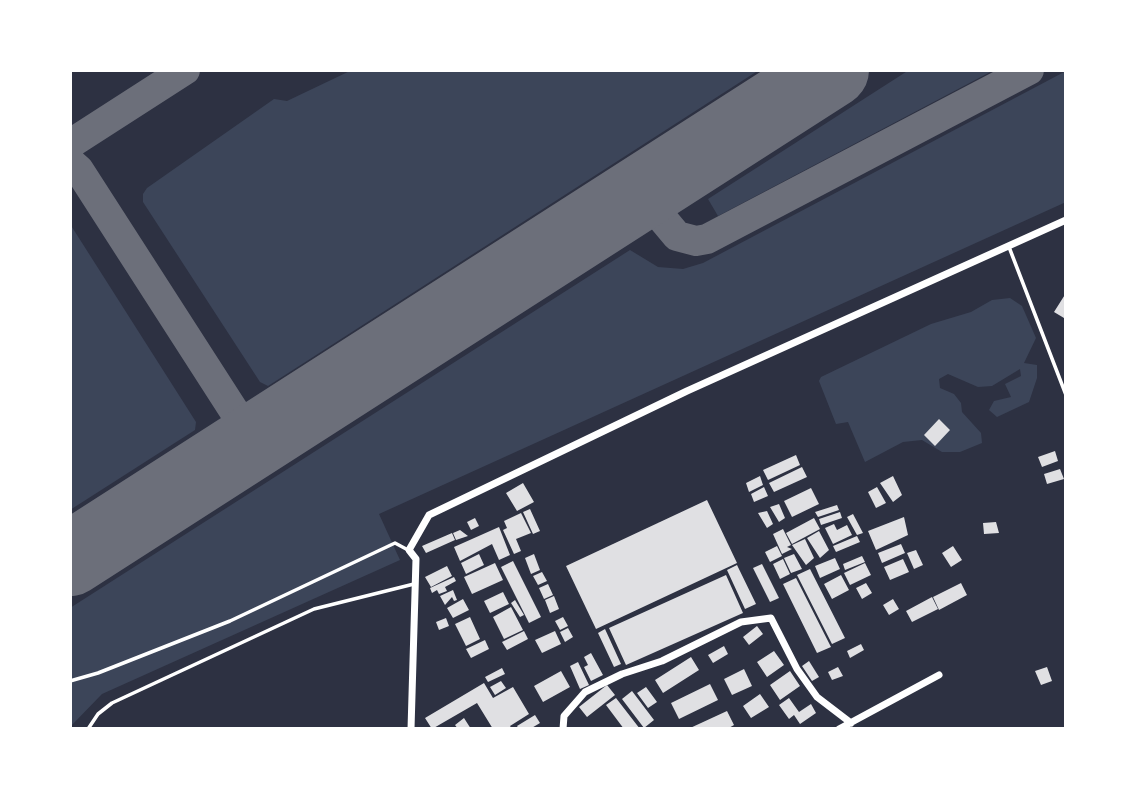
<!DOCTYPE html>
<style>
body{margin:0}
#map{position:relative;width:1136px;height:799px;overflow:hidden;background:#2d3142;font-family:"PT Sans",sans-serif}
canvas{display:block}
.frame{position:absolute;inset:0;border:72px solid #fff;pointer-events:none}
</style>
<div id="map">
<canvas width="1136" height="799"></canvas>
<div class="frame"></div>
</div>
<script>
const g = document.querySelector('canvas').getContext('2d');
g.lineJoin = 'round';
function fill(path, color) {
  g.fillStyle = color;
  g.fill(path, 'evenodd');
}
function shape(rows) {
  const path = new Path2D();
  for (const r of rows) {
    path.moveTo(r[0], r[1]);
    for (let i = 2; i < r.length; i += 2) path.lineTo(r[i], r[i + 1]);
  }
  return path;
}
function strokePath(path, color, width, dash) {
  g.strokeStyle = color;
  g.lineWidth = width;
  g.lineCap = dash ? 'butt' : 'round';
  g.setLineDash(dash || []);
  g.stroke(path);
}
fill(shape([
 [352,70,759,70,268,386,260,382,143,202,143,194,147,188,274,99,287,101],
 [909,70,994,70,718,216,708,199],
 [1066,71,1066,202,379,514,400,560,102,694,70,727,70,608,630,250,658,267,683,269,703,263],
 [70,224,196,422,195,430,70,510],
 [1010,298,1022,306,1036,338,1024,363,1037,365,1037,378,1029,402,997,417,989,410,994,401,1011,397,1005,384,1021,376,1020,369,992,386,978,387,948,374,939,379,940,388,954,394,961,403,962,412,981,433,982,443,960,452,942,452,922,440,903,442,865,462,848,422,836,424,819,381,821,377,931,324,971,312,992,300]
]), '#3c4559');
strokePath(shape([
 [70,144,185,70],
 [70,162,79,170,254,442],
 [641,193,677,236,696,241,707,239,1029,70]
]), '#6c6f7a', 30);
strokePath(shape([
 [70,559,832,70]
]), '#6c6f7a', 74);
fill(shape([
 [1066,293,1066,316,1064,318,1054,312],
 [939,419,950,430,935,446,924,435],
 [1055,451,1058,461,1042,467,1038,457],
 [796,455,800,465,768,480,763,470],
 [802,467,807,477,774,492,769,483],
 [1060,469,1064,479,1047,484,1044,474],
 [760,476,763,485,749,492,746,483],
 [893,476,902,495,893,502,880,483],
 [523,483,534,502,517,511,506,493],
 [764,487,768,496,754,502,751,494],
 [877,487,886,503,876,508,868,492],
 [811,488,819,504,792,517,784,501],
 [707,500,737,563,596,629,566,566],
 [779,504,785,518,779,522,770,507],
 [837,505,839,510,818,517,815,512],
 [530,509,540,531,533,534,523,512],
 [767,511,773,524,767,528,758,513],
 [840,512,842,518,821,525,819,519],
 [521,513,531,533,516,539,521,551,514,554,503,530,507,528,504,521],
 [853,514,863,533,857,535,847,517],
 [904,517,908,535,876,550,868,531],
 [475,518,479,526,471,530,467,522],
 [814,518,820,529,792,544,786,533],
 [996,522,999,533,984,534,983,523],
 [834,524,837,530,847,525,852,535,833,544,825,528],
 [499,527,510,555,499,560,492,544,460,561,454,547],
 [783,529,791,545,787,547,792,549,782,554,773,534],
 [460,530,468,536,456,540,453,533],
 [819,531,829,550,820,558,807,538],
 [452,533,455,540,426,553,422,546],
 [857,536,860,542,836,552,833,546],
 [805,539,814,558,806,565,792,545],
 [901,544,905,553,882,563,878,553],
 [777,546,782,556,770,562,765,552],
 [953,546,962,560,951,567,942,553],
 [916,550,923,565,914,569,907,553],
 [479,554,484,565,466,574,461,563],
 [534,554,540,570,531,574,525,558],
 [794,554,802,569,791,573,784,558],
 [862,556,865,562,845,570,843,564],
 [835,558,840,569,820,578,815,566],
 [783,559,790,574,780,579,773,564],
 [903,559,909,572,890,580,884,567],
 [513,561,541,617,529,623,501,567],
 [495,563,503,580,472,594,464,577],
 [865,563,871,575,850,585,844,573],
 [762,564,779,598,770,602,753,568],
 [737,565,756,604,745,609,727,570],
 [447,566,452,576,431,587,425,577],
 [810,569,845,638,832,644,797,575],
 [542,572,547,581,538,585,533,576],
 [726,575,743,613,626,665,609,628],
 [841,575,849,590,832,599,824,584],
 [454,577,456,581,445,587,447,591,439,594,437,590,432,593,430,588],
 [796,578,831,647,817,653,783,584],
 [866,583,872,593,862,599,856,588],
 [961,583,967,595,939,610,933,597],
 [548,584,553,595,544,599,539,588],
 [453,590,457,600,454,601,452,597,445,605,440,596],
 [503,592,509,604,490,613,484,601],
 [554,596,559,609,550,613,545,600],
 [932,597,938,609,912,622,906,611],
 [463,599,469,610,453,618,447,608],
 [893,599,899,609,889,615,883,605],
 [515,600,524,615,520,617,511,603],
 [511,607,523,630,504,639,493,617],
 [470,617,480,639,466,646,455,624],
 [563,617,568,626,560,630,555,621],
 [446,618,449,626,439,630,436,622],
 [757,626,763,634,749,645,743,637],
 [568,628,573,637,565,642,560,632],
 [605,629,621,664,614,667,598,633],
 [524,631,528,639,507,650,502,642],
 [555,631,561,644,542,653,535,640],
 [485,640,489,649,471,658,466,649],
 [861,644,864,650,850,658,847,651],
 [724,646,728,654,713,663,708,655],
 [774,651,784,665,767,677,757,662],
 [591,653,603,675,591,681,584,667,588,665,584,657],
 [691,657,699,670,663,693,655,680],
 [809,661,819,677,812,681,802,666],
 [578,662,589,685,580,689,570,666],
 [838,667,843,676,832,680,828,672],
 [1047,667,1052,681,1041,685,1035,671],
 [502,668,505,674,488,682,485,677],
 [744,669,752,686,732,695,724,679],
 [561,671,570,687,543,702,534,686],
 [790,671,800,686,780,700,770,685],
 [501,681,506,688,495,695,490,687],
 [484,683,493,698,513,687,529,714,510,726,512,729,493,729,477,703,432,729,425,718],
 [710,684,718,700,679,719,671,703],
 [607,685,615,695,587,717,579,707],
 [646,687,657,702,648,708,637,693],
 [632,691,654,720,644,728,622,699],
 [760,694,769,707,751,718,743,706],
 [616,698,640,729,624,729,606,705],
 [789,698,799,712,811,704,816,713,800,724,794,715,789,719,779,705],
 [727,711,734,725,727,729,688,729],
 [535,715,540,723,530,729,519,729,517,726],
 [464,718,471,729,458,729,455,725]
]), '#e0e0e3');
strokePath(shape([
 [1009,247,1066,395],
 [70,681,98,673,230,621,395,543,408,550],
 [88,729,98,714,112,703,314,609,414,584]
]), '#fff', 3.5);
strokePath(shape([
 [411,729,416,559,409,550,429,515,687,391,1066,220],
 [563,729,564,716,585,692,622,674,662,661,741,622,771,618,797,669,817,697,851,723],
 [839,729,939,675]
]), '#fff', 7);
</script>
